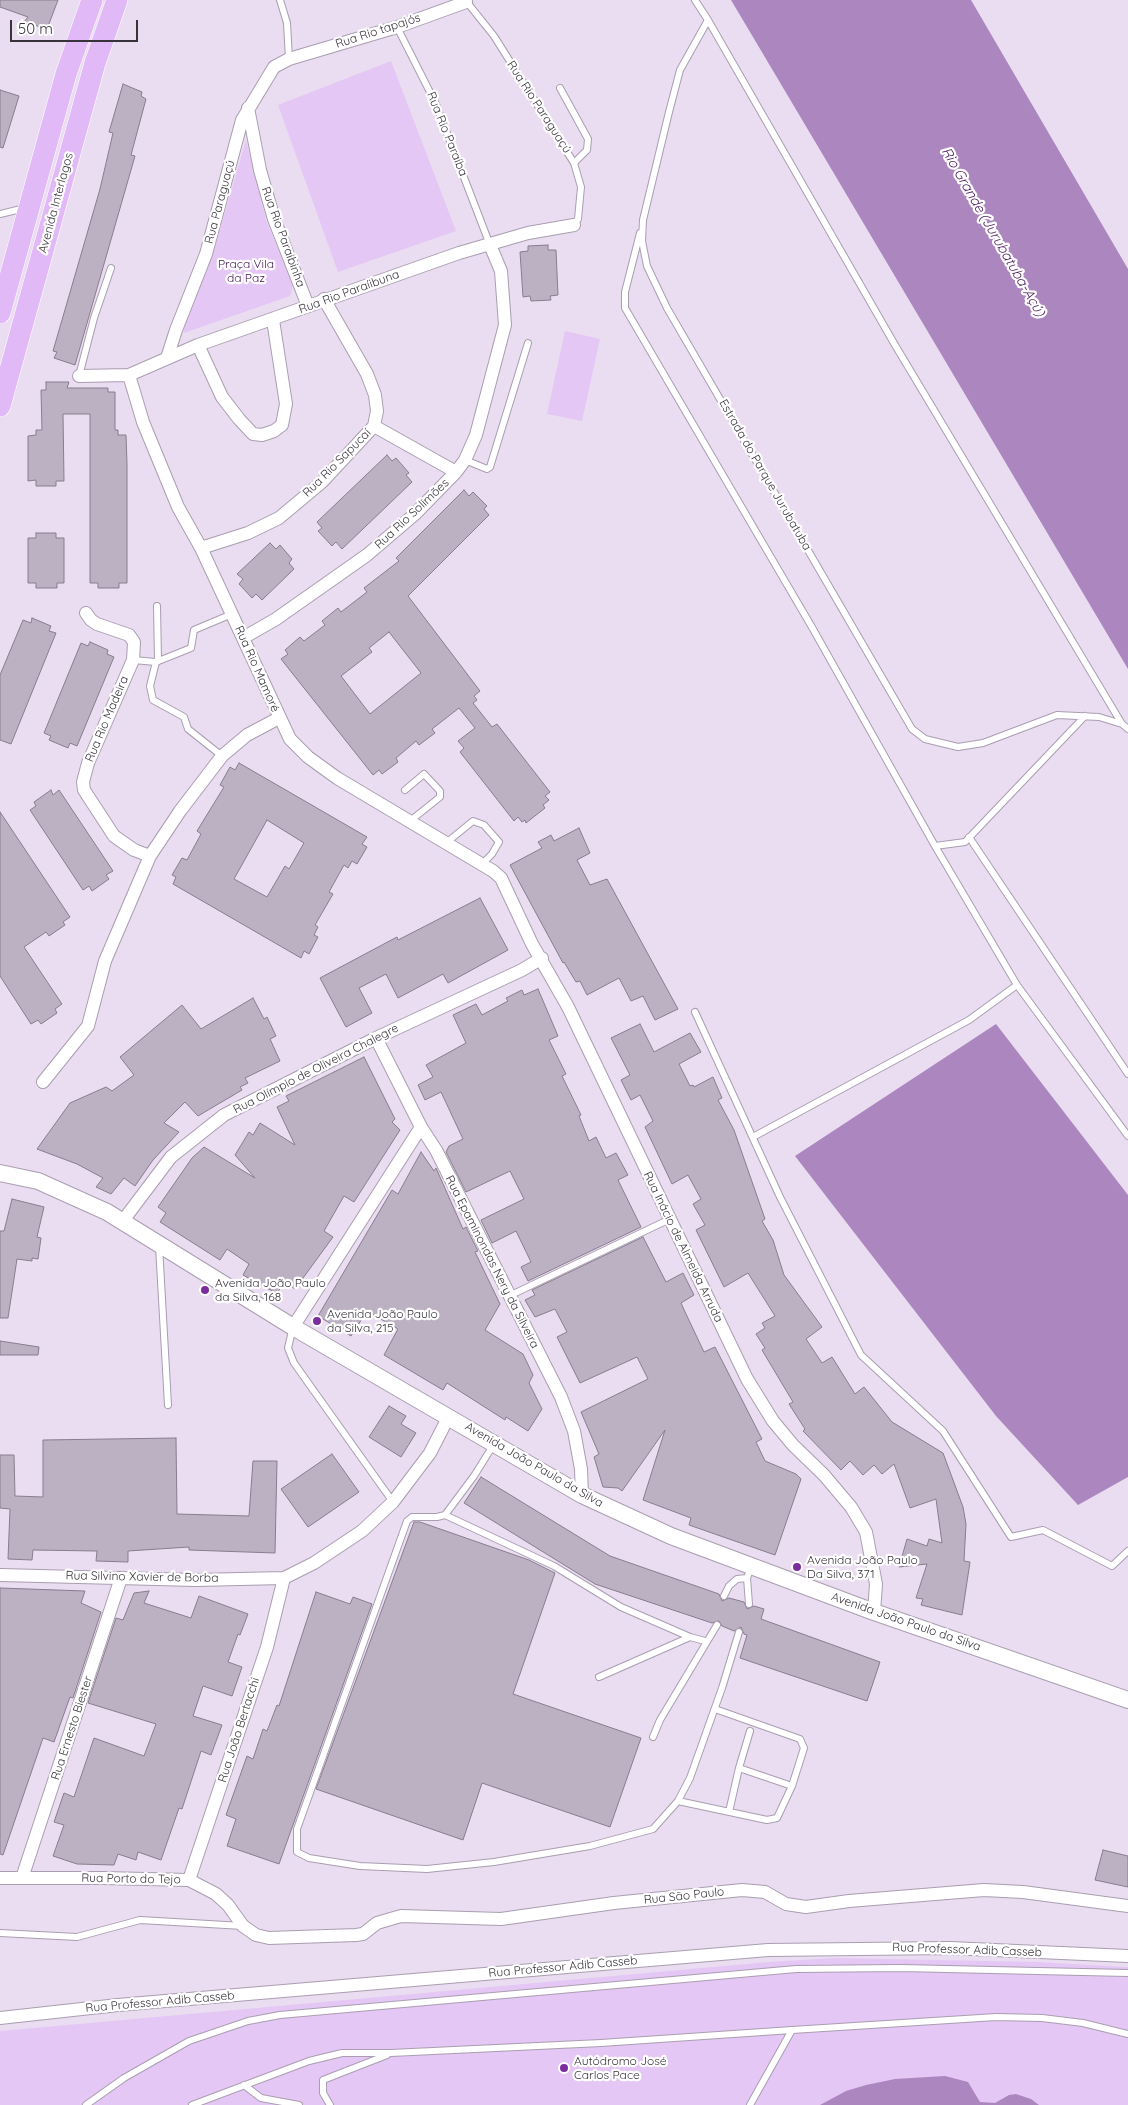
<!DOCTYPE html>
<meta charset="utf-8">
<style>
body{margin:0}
#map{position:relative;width:1128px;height:2105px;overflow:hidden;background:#eaddf1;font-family:Quicksand,sans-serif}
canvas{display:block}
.scale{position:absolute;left:10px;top:20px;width:128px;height:22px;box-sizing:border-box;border:2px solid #38333b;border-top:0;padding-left:6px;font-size:15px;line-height:18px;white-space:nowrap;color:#38333b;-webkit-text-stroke:4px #fff;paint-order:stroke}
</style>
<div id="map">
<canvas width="1128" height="2105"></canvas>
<div class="scale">50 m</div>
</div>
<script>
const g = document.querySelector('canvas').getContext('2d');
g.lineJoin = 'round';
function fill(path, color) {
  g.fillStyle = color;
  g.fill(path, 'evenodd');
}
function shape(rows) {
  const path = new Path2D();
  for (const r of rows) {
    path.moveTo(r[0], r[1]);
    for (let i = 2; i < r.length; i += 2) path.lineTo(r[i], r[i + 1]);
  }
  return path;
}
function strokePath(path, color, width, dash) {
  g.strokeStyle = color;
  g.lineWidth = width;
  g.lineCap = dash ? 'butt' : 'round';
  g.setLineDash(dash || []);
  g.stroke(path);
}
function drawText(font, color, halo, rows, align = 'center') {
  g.font = font + ' Quicksand,sans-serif';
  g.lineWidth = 4.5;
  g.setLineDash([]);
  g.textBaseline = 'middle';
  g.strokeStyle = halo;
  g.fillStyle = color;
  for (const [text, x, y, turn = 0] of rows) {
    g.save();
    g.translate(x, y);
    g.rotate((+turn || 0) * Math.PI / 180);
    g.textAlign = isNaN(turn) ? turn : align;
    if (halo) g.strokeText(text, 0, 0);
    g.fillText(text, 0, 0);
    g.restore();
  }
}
fill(shape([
 [391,61,456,231,338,272,278,105],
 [246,140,266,220,293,285,290,296,184,333,184,318,213,254],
 [565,331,600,339,582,421,547,414],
 [836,1958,1037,1962,1128,1967,1128,2105,0,2105,0,2031,769,1962]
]), '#e4c7f4');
fill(shape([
 [731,0,971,0,1128,269,1128,669],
 [996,1024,1128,1195,1128,1477,1078,1505,996,1416,795,1156],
 [945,2076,968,2082,980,2102,995,2103,1009,2095,1016,2094,1031,2099,1039,2105,820,2105,846,2091,866,2085,895,2079]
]), '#ab86bf');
const building = shape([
 [0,0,58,0,47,29,24,22,28,17,0,7,0,0],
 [123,84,142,92,141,96,146,99,131,155,135,156,75,365,54,358,57,352,53,351,100,189,113,133,109,132,123,84],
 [0,90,19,96,3,148,0,147,0,90],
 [548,245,548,250,556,250,558,295,550,296,551,300,531,301,530,296,523,297,520,252,528,251,528,246,548,245],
 [46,382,69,382,67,388,108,388,108,392,115,392,115,430,118,430,118,435,126,435,127,464,127,583,119,583,119,588,98,588,98,583,90,583,90,414,63,414,64,481,56,481,56,486,36,486,36,480,28,481,28,436,36,435,36,430,42,430,41,390,46,390,46,382],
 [387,455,392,461,396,458,409,473,406,475,412,482,342,549,336,542,332,546,318,531,322,528,317,522,387,455],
 [464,490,469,496,473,492,487,506,484,509,489,515,408,596,480,691,474,696,477,700,473,703,492,727,497,724,550,792,545,796,549,800,543,805,545,808,526,823,525,820,522,822,518,817,514,821,460,752,464,748,458,741,475,728,459,708,432,729,435,733,419,745,416,741,396,758,398,762,382,774,379,770,373,775,281,659,288,654,285,650,300,637,304,641,325,625,322,621,338,608,341,612,367,592,364,588,399,561,396,558,464,490],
 [389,632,421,673,370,714,341,676,372,652,369,648,389,632],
 [36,533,56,533,56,538,64,538,64,583,57,583,57,588,36,588,36,583,28,583,28,538,36,538,36,533],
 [270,543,276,549,280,545,292,559,289,563,294,569,262,600,256,594,252,598,239,584,243,579,237,574,270,543],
 [32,618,51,626,49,631,56,633,11,744,0,740,0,675,23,620,31,623,32,618],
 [90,642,108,650,107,654,114,657,77,746,70,743,68,748,49,740,51,736,44,733,81,643,88,646,90,642],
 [239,763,367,837,362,844,367,847,357,864,352,861,348,868,344,865,329,892,333,894,315,925,318,927,314,935,318,937,309,954,304,951,301,958,173,884,176,877,172,875,182,858,187,860,201,834,197,831,224,787,220,785,230,767,235,770,239,763],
 [267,820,304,843,289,869,285,866,267,897,234,879,267,820],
 [51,790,53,795,59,790,113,871,106,875,109,879,92,891,89,886,83,890,30,810,36,806,34,802,51,790],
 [0,812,70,917,63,922,65,925,49,936,46,932,24,947,62,1004,55,1009,57,1013,41,1024,38,1020,31,1024,0,976,0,812],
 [579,828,590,853,577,860,590,885,607,879,678,1009,655,1020,643,996,631,1001,619,978,587,995,580,981,576,982,564,962,563,963,510,865,542,848,538,842,551,835,554,841,579,828],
 [480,898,508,950,448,983,443,974,398,998,386,974,359,988,372,1013,346,1027,320,978,397,937,398,940,480,898],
 [538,989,558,1036,549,1040,566,1074,562,1076,581,1115,579,1116,589,1141,596,1137,606,1158,616,1153,628,1175,618,1180,641,1227,528,1281,521,1267,531,1262,516,1231,492,1243,481,1220,524,1199,510,1171,466,1192,446,1152,449,1146,463,1139,441,1092,425,1100,418,1085,433,1077,426,1065,466,1043,453,1015,476,1004,482,1015,508,1001,506,998,522,990,524,995,538,989],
 [253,998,264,1019,267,1017,276,1036,270,1039,280,1061,245,1078,248,1083,240,1087,242,1090,198,1116,185,1102,164,1123,179,1132,153,1160,135,1186,124,1178,111,1194,96,1187,103,1178,77,1164,37,1149,70,1103,106,1087,112,1091,134,1075,120,1057,182,1005,201,1029,253,998],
 [640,1024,654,1052,690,1033,701,1052,679,1064,690,1086,693,1085,694,1087,713,1077,722,1098,718,1100,734,1130,765,1219,762,1221,773,1240,784,1275,822,1327,806,1339,822,1363,832,1357,855,1394,864,1387,892,1422,943,1453,963,1507,966,1524,964,1561,970,1562,962,1615,921,1605,923,1599,916,1598,927,1564,899,1567,907,1539,927,1546,929,1539,942,1543,936,1499,910,1508,894,1464,882,1474,874,1465,863,1475,850,1461,841,1470,803,1431,805,1429,789,1404,793,1402,762,1350,765,1348,756,1334,765,1328,762,1323,775,1316,748,1273,724,1287,696,1230,705,1225,693,1204,701,1199,688,1175,672,1184,645,1127,653,1121,640,1095,631,1100,621,1080,630,1075,611,1038,640,1024],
 [364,1057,395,1119,392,1122,400,1130,354,1202,344,1196,324,1231,333,1237,295,1289,285,1282,277,1293,264,1287,243,1275,249,1264,227,1249,220,1260,160,1222,166,1213,158,1207,192,1158,204,1147,255,1178,235,1155,249,1132,253,1135,260,1123,295,1145,277,1107,289,1101,286,1096,364,1057],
 [421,1152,434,1171,436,1168,463,1229,466,1227,478,1251,475,1252,500,1304,485,1330,523,1354,533,1375,529,1383,542,1409,528,1431,506,1417,505,1420,447,1383,443,1390,384,1355,398,1329,367,1311,351,1336,318,1316,392,1190,398,1194,421,1152],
 [12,1199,44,1207,37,1237,41,1238,38,1259,32,1258,32,1261,17,1259,8,1318,0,1318,0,1231,4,1231,12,1199],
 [643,1237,666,1282,683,1273,694,1295,681,1303,686,1314,704,1352,715,1347,762,1439,756,1442,765,1461,796,1474,801,1479,775,1555,689,1525,691,1518,643,1500,665,1430,622,1491,618,1488,603,1487,594,1457,599,1454,581,1412,648,1379,637,1357,580,1383,557,1337,567,1332,555,1309,535,1317,525,1300,535,1295,532,1290,643,1237],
 [0,1341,39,1347,38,1355,0,1355,0,1341],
 [389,1406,406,1416,401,1424,416,1433,401,1457,369,1437,389,1406],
 [176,1438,177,1514,249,1516,253,1461,277,1461,275,1553,189,1550,189,1547,128,1551,128,1562,96,1561,97,1551,33,1550,32,1560,8,1559,10,1509,0,1508,0,1455,14,1455,15,1496,43,1497,43,1440,176,1438],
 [332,1454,359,1492,308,1527,281,1489,332,1454],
 [481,1477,610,1556,719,1594,722,1601,729,1598,744,1602,747,1609,754,1606,764,1609,761,1619,880,1662,867,1701,740,1658,747,1635,744,1634,741,1627,734,1631,722,1626,719,1621,712,1623,595,1584,464,1503,481,1477],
 [414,1522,420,1522,529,1560,555,1573,513,1694,641,1738,610,1827,482,1783,463,1840,316,1789,414,1522],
 [0,1588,85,1591,81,1603,101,1612,73,1698,70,1697,54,1742,43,1738,3,1855,0,1854,0,1588],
 [149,1591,144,1603,191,1618,199,1596,248,1614,240,1635,238,1634,228,1662,242,1667,232,1696,203,1686,193,1716,222,1725,211,1755,201,1751,182,1809,179,1808,161,1860,138,1852,136,1860,118,1854,114,1865,77,1864,53,1856,64,1825,54,1822,64,1793,74,1797,94,1738,144,1756,156,1724,88,1703,116,1618,123,1620,134,1593,149,1591],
 [316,1592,350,1604,353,1597,372,1604,279,1864,227,1846,236,1819,226,1815,247,1756,253,1759,263,1729,267,1731,277,1705,279,1706,316,1592],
 [1103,1850,1128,1856,1128,1887,1095,1880,1103,1850]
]);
fill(building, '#bcb0c3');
strokePath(building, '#887c8e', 1);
const service = shape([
 [280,0,287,23,289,59],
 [695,0,708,20,680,70,669,112,643,220,642,241,647,266,667,308,912,729,925,739,958,747,983,743,1057,715,1099,717,1122,724,1128,729],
 [466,1,494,36,574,163,581,187,578,219,574,225],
 [708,20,895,345,1122,724],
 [397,27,435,102,490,245],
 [560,88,588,139,587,150,574,163],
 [0,214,25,208],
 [640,233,625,292,625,308,813,629,935,846,965,842,1085,716],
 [79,376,94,318,111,268],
 [465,460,487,469,490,467,528,343],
 [157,606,158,661],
 [133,660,156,662],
 [222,756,188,729,184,717,153,700,150,686,156,662,191,648,194,630,232,614],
 [405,790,424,774,440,791,440,797,410,821],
 [969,837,1128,1074],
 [446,843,473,821,484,825,499,842,492,854,482,864],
 [935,846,1017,985,1128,1136],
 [695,1012,780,1197,861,1355,943,1431,1011,1537,1043,1530,1112,1566,1128,1551],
 [753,1137,969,1020,1017,985],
 [159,1246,168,1405],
 [509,1296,670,1219],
 [293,1327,288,1348,294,1363,393,1502],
 [494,1444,474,1476,445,1515,437,1517,412,1517,407,1521,297,1829,297,1852,309,1858,360,1866,427,1869,494,1862,590,1846,653,1829,678,1801,690,1778,722,1688,739,1632],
 [445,1515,554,1566,621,1607,690,1637,705,1641],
 [724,1596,729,1586,737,1579,747,1578],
 [749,1604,747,1578,751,1567],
 [599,1677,690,1637],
 [653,1737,660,1720,717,1625],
 [739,1768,750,1731],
 [678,1801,767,1820,777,1818,792,1786,804,1748,800,1739,715,1709],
 [729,1812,739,1768,792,1786],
 [0,1933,77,1937,140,1920,243,1926],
 [244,2085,261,2098,299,2105],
 [86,2105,124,2078,189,2041,248,2021,280,2015,796,1969,901,1968,1128,1973],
 [192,2105,309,2061,342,2053,391,2053,601,2043,792,2030],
 [330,2105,323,2093,323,2080,387,2055],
 [750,2105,792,2030,996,2017,1042,2018,1083,2023,1128,2034]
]);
const minor = shape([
 [248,108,260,170,274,219,308,306],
 [198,345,222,397,239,419,253,434,262,435,274,431,282,425,286,404,273,320],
 [167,358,176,330,206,254,242,120,274,67,289,59,397,27,466,2],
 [129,375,143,422,178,507,201,548,290,739,308,757,337,778,493,871,501,878,532,944,568,1007,747,1379,773,1421,793,1445,824,1475,851,1507,866,1532,876,1584,874,1612],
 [79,376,129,375,198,345,459,253,528,233,574,225],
 [374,426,456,472],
 [201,548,248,533,279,518,322,482,374,426,377,411,375,395,367,374,324,299],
 [86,613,91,620,97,624,129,635,134,642,133,660,88,763,83,782,84,790,114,836,134,850,150,856],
 [243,638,276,619,367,555,415,514,456,472,465,460,476,435,505,325,501,271,490,245],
 [376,1038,421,1127,436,1150,561,1397,574,1431,581,1469,582,1495],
 [43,1082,88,1026,105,961,150,856,180,811,222,756,247,735,279,718],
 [122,1222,171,1157,224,1115,376,1038,522,970,542,958],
 [293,1327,421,1127],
 [0,1575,196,1580,284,1578,314,1563,362,1531,393,1502,430,1453,449,1416],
 [0,1878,103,1878,189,1880,216,1894,228,1905,243,1926,256,1935,269,1938,356,1935,363,1934,377,1923,401,1916,501,1919,614,1903,742,1890,765,1892,786,1904,806,1907,849,1901,984,1890,1023,1892,1128,1906],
 [22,1878,121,1578],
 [189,1880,267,1647,284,1578],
 [0,2018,118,2005,768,1950,950,1948,1128,1956]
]);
const tertiary = shape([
 [0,1173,38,1181,107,1212,293,1327,582,1495,671,1536,874,1612,1128,1700]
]);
const primary = shape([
 [0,313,66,74,92,0],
 [0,406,95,63,117,0]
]);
strokePath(service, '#a99eb0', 8);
strokePath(minor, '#a99eb0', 14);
strokePath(tertiary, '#a99eb0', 18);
strokePath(primary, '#fff', 22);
strokePath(service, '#fff', 6);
strokePath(minor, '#fff', 12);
strokePath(tertiary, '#fff', 16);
strokePath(primary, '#e1b9f6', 21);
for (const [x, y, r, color] of [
 [205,1290,5,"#7b2d9e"],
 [317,1321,5,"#7b2d9e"],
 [797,1567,5,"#7b2d9e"],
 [564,2068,5,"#7b2d9e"]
]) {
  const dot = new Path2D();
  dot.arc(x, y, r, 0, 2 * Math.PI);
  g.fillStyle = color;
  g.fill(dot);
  strokePath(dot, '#fff', 2);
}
drawText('12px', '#38333b', '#fff', [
 ["Rua Rio tapajós",378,31,-18],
 ["Rua Rio Paraguaçú",539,107,57],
 ["Rua Rio Paraíba",447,134,68],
 ["Rua Paraguaçú",220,202,-75],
 ["Avenida Interlagos",56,203,-75],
 ["Rua Rio Paraibinha",283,237,70],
 ["Rua Rio Paraíibuna",349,292,-20],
 ["Rua Rio Sapucaí",337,463,-45],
 ["Estrada do Parque Jurubatuba",765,475,60],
 ["Rua Rio Solimões",412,514,-43],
 ["Rua Rio Mamoré",257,669,66],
 ["Rua Rio Madeira",107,719,-67],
 ["Rua Olímpio de Oliveira Chalegre",316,1069,-27],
 ["Rua Inácio de Almeida Arruda",683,1247,64],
 ["Rua Epaminondas Nery da Silveira",492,1262,63],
 ["Avenida João Paulo da Silva",534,1465,30],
 ["Rua Silvino Xavier de Borba",142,1577,1],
 ["Avenida João Paulo da Silva",906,1622,19],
 ["Rua Ernesto Biester",72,1728,-72],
 ["Rua João Bertacchi",239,1730,-72],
 ["Rua Porto do Tejo",131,1879,1],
 ["Rua Sāo Paulo",684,1896,-6],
 ["Rua Professor Adib Casseb",967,1950,2],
 ["Rua Professor Adib Casseb",563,1967,-5],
 ["Rua Professor Adib Casseb",160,2002,-5]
]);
drawText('12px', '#47175c', '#fff', [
 ["Praça Vila",246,264],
 ["da Paz",246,278]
]);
drawText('12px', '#38333b', '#fff', [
 ["Avenida João Paulo",215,1283],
 ["da Silva, 168",215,1297],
 ["Avenida João Paulo",327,1314],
 ["da Silva, 215",327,1328],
 ["Avenida João Paulo",807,1560],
 ["Da Silva, 371",807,1574],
 ["Autódromo José",574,2061],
 ["Carlos Pace",574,2075]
], 'left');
drawText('italic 14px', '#4f1f65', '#fff', [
 ["Rio Grande (Jurubatuba-Açú)",993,232,60]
]);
</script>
